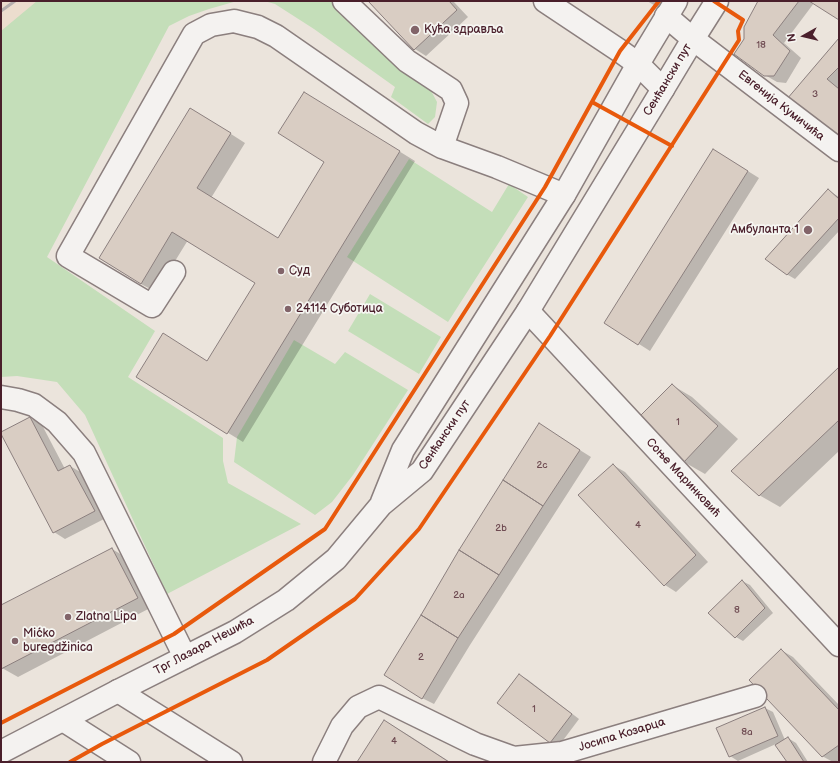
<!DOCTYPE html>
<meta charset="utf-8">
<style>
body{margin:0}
#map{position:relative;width:840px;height:763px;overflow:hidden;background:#ebe4dc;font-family:"Balsamiq Sans",sans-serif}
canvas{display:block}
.frame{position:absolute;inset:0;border:2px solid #4a1f2b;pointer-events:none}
.north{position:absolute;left:784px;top:16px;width:40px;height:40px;-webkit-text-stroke:3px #f6f6f2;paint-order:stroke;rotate:262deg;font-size:11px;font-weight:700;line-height:16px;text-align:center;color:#4a1f2b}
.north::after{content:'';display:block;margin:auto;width:14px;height:18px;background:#4a1f2b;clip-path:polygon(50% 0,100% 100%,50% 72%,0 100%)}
</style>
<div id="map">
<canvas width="840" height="763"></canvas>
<div class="frame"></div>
<div class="north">N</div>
</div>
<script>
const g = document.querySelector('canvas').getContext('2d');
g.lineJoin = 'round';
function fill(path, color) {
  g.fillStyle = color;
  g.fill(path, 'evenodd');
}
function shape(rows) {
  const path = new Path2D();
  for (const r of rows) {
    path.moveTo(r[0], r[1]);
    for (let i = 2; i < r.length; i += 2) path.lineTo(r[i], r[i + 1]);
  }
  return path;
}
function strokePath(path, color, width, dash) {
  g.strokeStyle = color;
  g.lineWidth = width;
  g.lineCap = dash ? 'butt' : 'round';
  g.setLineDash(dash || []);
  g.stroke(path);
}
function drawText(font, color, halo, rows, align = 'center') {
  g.font = font + ' "Balsamiq Sans",sans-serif';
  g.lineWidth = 3.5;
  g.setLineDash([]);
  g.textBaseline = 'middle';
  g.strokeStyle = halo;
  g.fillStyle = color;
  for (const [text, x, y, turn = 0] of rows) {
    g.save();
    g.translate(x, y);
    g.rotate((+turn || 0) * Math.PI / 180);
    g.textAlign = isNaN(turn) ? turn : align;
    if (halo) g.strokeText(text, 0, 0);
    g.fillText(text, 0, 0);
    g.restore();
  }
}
fill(shape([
 [1,1,63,1,1,50]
]), '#ecddce');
fill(shape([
 [37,1,237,1,209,9,189,16,169,26,47,257,155,331,128,377,223,438,223,461,228,483,301,524,167,594,85,415,57,382,17,376,1,377,1,31],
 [264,1,336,1,428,85,437,102,435,117,428,124,391,97,395,87,314,29,275,4],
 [409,159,492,212,509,184,528,197,448,322,347,257],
 [370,294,441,337,419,374,348,331],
 [294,340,335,364,345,352,408,390,353,475,332,502,315,515,234,462,237,437]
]), '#c4deb9');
fill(shape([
 [369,1,453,1,468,17,426,56,415,49],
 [647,1,662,1,659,8],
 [759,1,839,1,839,19,814,3,784,43,801,58,786,83,777,82,765,75,745,39],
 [839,39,839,138,788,98],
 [319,102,415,161,243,442,137,377,208,362,256,282,188,240,156,292,141,284,206,118,245,143,211,198,278,239,326,161],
 [714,150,759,178,650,351,639,344],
 [828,190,839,197,839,231,795,279,788,275,767,259],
 [839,368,839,451,780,507,759,495],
 [672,385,692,397,738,439,705,474,684,462,640,418],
 [30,418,42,425,65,469,70,466,82,473,106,518,65,539,54,532],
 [551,432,591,457,470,645,434,704,422,698],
 [613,465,625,472,708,562,676,592,665,585,579,495],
 [112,549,127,558,152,607,18,677,2,668,1,665,1,607],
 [742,581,750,585,773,613,743,641,736,637],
 [781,650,793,657,839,705,839,760,835,762,833,762,822,756],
 [519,675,527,679,579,719,558,747,550,742,498,703],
 [765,708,773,712,785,740,788,738,796,743,808,762,788,762,776,744,738,761,730,756],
 [385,721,410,736,450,762,359,762]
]), '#0003');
const building = shape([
 [368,1,449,1,457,10,414,50,368,1],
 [758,1,799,1,773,35,790,51,774,76,764,76,734,54,744,39,744,27,758,1],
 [809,1,839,1,839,20,809,1],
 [839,38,839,67,827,79,839,89,839,140,787,99,839,38],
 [304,92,400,151,227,434,136,377,163,333,207,361,255,283,172,232,141,284,99,258,190,108,231,133,197,188,278,238,324,162,278,133,304,92],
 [713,149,748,171,638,345,604,323,713,149],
 [828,189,839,199,839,218,787,275,765,259,828,189],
 [839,367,839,420,759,496,731,471,839,367],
 [672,384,718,426,683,463,638,418,672,384],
 [30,417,58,471,70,465,95,511,53,533,1,434,1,432,30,417],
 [539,423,580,450,543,506,503,480,539,423],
 [613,464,696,555,664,586,578,495,613,464],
 [503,480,543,506,499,575,459,550,503,480],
 [112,548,138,598,1,669,1,605,112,548],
 [459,550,499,575,458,638,421,615,459,550],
 [742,580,765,608,735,638,708,613,742,580],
 [421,615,458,638,422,699,384,675,421,615],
 [781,649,839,710,839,745,822,757,749,680,781,649],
 [519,674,572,714,550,743,497,703,519,674],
 [765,707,778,736,729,757,716,728,765,707],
 [384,720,449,762,357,762,384,720],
 [788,737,804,762,787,762,775,745,788,737]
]);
fill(building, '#d9cdc3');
strokePath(building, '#8b7f7e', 1);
const minor = shape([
 [344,1,407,61,451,90,457,103,442,147],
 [545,1,620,51,638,64,663,89],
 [666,16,693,39,839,150],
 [174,272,152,306,68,256,194,34,211,25,234,21,258,27,276,36,416,133,442,147,497,167,564,195],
 [528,311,839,645],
 [1,397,18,400,34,405,57,422,84,453,185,657],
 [118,691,231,762],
 [63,720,129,762],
 [324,762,342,726,358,707,379,697,475,744,514,758,562,753,755,696]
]);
const major = shape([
 [382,502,403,450,564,195,638,64,676,1],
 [1,752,118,691,235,632,286,600,336,559,381,505,422,471,528,311,663,89,693,39,717,1]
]);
strokePath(minor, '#8b7f7e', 25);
strokePath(major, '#8b7f7e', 25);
strokePath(minor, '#f4f2f0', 22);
strokePath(major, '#f4f2f0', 22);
strokePath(shape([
 [1,11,15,1]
]), '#b5afae', 3);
strokePath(shape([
 [592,102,672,146],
 [1,723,174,634,325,529,545,187,620,51,659,1],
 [70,762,102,744,267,660,355,599,419,529,550,336,739,40,738,31,743,20,714,1]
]), '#e8590c', 4);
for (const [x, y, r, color] of [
 [415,30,5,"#826469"],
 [808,230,5,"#826469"],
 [281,271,4,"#826469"],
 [288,309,4,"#826469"],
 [68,617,4,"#826469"],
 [15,641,4,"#826469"]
]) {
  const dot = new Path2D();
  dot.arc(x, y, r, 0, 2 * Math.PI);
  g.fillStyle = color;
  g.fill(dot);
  strokePath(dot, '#f6f6f2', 1.5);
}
drawText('10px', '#6e4a51', null, [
 ["18",761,45],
 ["3",815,94],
 ["1",678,422],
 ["2c",542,465],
 ["4",638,525],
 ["2b",501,528],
 ["2a",459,595],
 ["8",737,610],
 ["2",421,657],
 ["1",534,709],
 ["8a",747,732],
 ["4",394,741]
]);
drawText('12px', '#4a1f2b', '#f6f6f2', [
 ["Кућа здравља",424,30],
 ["Амбуланта 1",799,230,"right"],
 ["Суд",289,271],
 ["24114 Суботица",296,309],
 ["Zlatna Lipa",76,617],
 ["Mićko",23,634],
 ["buregdžinica",23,648]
], 'left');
drawText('12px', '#4a1f2b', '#f6f6f2', [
 ["Сенћански пут",668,80,-59],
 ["Евгенија Кумичића",781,106,38],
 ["Сенћански пут",445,435,-56],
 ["Соње Маринковић",683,478,47],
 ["Трг Лазара Нешића",204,646,-28],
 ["Јосипа Козарца",622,735,-17]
]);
</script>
